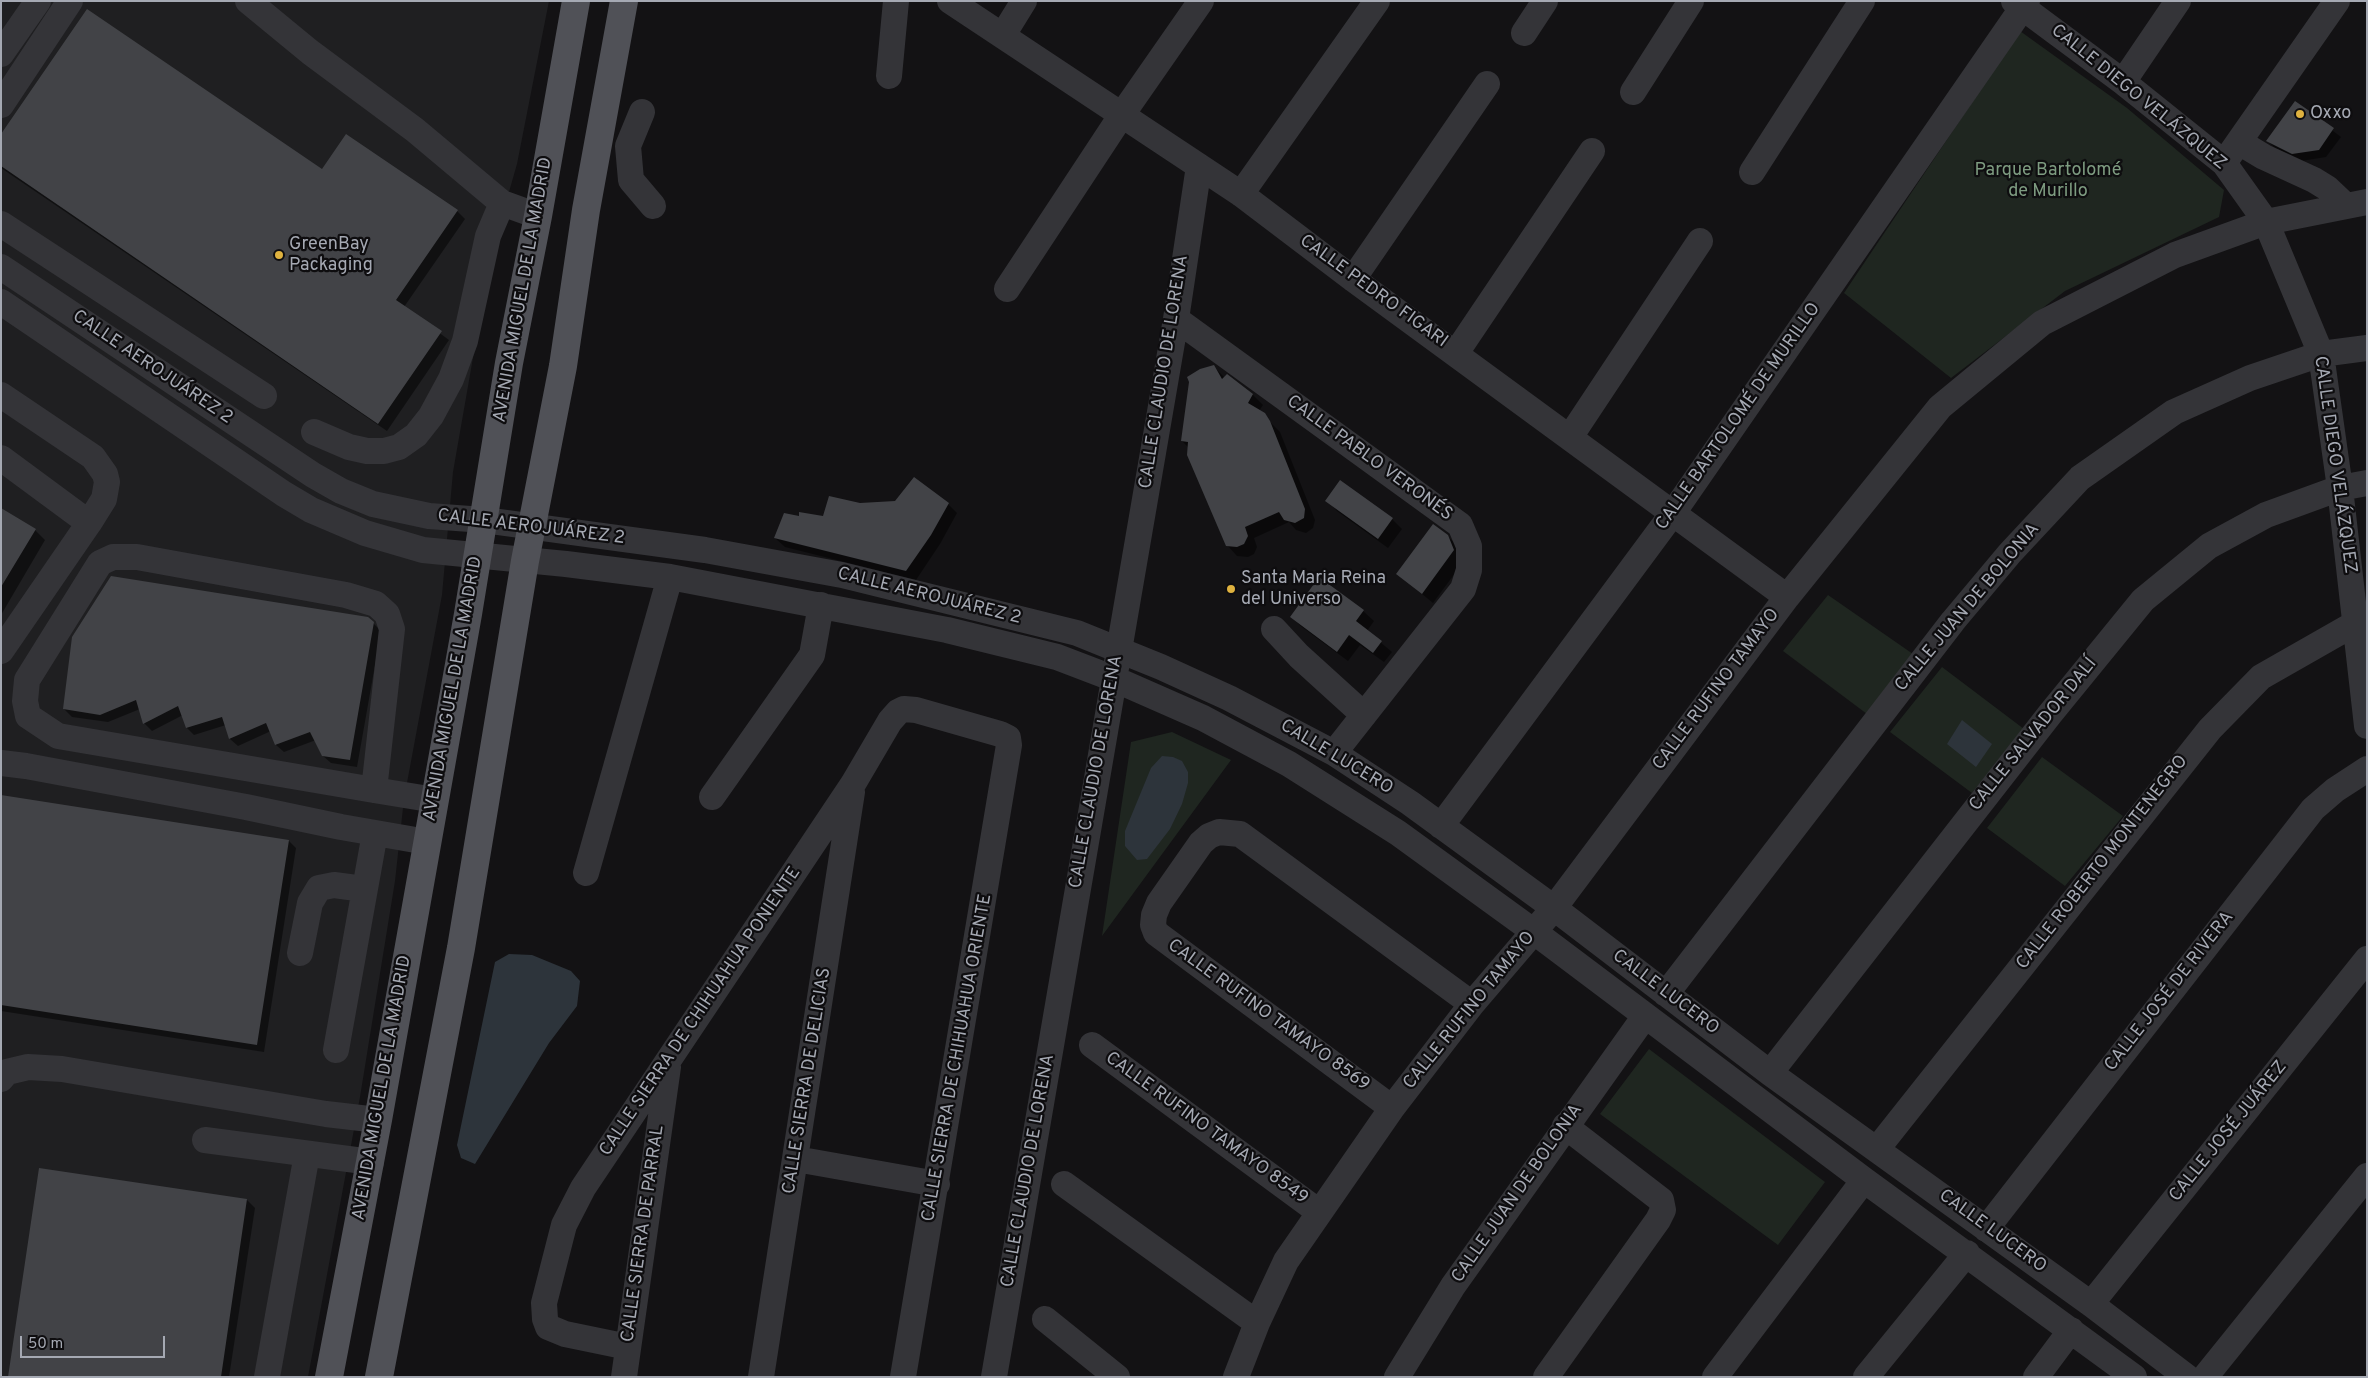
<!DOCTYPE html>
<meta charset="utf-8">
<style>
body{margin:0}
#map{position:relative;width:2368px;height:1378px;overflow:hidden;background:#131214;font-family:Overpass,sans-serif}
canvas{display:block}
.frame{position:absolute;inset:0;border:2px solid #a5a9b3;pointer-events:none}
.scale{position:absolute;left:20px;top:1336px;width:145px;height:22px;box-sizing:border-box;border:2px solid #a5a9b3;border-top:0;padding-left:6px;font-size:15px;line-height:18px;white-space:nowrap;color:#a5a9b3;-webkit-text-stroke:4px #0e0d0f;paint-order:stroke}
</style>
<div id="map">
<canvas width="2368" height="1378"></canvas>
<div class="frame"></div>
<div class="scale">50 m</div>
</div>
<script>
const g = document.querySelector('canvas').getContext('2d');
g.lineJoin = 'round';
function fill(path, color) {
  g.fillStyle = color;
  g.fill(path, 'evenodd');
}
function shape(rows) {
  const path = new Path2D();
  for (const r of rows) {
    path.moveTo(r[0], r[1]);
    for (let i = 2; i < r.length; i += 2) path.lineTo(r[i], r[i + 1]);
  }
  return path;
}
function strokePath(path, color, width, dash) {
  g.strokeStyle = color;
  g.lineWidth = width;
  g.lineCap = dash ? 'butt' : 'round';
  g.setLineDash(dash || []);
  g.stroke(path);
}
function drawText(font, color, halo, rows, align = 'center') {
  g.font = font + ' Overpass,sans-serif';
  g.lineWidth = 4.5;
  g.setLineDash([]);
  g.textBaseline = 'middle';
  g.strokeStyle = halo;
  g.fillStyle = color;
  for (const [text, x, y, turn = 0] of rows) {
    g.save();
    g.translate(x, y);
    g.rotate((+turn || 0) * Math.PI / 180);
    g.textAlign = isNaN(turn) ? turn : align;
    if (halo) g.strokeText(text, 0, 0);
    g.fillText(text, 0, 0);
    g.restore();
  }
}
fill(shape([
 [1,1,549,1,517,164,491,255,453,472,442,595,404,799,395,881,360,1097,308,1377,1,1377]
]), '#1f1f21');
fill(shape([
 [2020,31,2127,108,2224,190,2219,217,2065,291,1951,378,1844,293],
 [1828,595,1913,654,1867,714,1783,651],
 [1942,667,2024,729,1972,793,1890,732],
 [1172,732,1231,760,1102,936,1131,742],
 [2042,757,2123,816,2065,886,1987,828],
 [1649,1049,1825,1182,1778,1245,1600,1114]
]), '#1f2620');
fill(shape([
 [1962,720,1992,744,1976,767,1947,744],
 [1162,756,1173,757,1182,761,1188,772,1188,783,1182,804,1170,829,1147,859,1137,860,1125,846,1125,831,1151,768],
 [509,954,532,955,571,971,580,981,577,1006,549,1043,475,1164,461,1158,457,1145,495,962]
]), '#2d343b');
fill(shape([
 [2295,102,2341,137,2326,157,2301,161,2275,148,2268,141],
 [1,136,323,171,347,136,457,211,465,219,404,307,449,340,387,431,1,168],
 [1214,367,1225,378,1253,395,1263,405,1259,411,1280,432,1315,520,1313,528,1306,533,1296,530,1289,522,1254,538,1257,547,1254,554,1248,557,1237,556,1227,545,1189,448,1182,441],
 [1327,500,1392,519,1402,529,1388,548,1337,511],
 [948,504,957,513,940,544,916,580,785,547,775,538,800,518,824,518],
 [1,510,35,530,45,540,1,615],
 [1447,536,1458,546,1464,561,1433,603,1398,574],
 [1320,579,1363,611,1374,621,1367,631,1392,652,1384,662,1360,645,1348,661,1302,627,1291,617],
 [373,623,381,631,357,767,331,763,323,756,316,740,284,752,276,745,271,731,238,746,230,739,226,725,194,735,187,728,183,715,152,731,144,723,140,709,108,722,72,717,64,709],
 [1,796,289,841,296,848,264,1052,1,1011],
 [40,1170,247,1200,255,1208,229,1377,10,1377]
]), '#0007');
fill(shape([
 [87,9,322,169,346,134,458,210,396,300,442,331,378,424,1,166,1,134],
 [2295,101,2334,128,2319,150,2292,154,2266,141],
 [1214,365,1222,379,1227,374,1253,394,1248,403,1265,413,1270,421,1305,509,1304,518,1295,523,1284,520,1279,512,1245,527,1248,536,1244,544,1237,547,1226,546,1187,455,1188,442,1181,441,1189,382,1187,377,1200,369],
 [914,477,949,503,931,535,906,571,774,538,784,513,799,516,799,512,823,516,829,496,860,503,895,501],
 [1340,480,1393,518,1378,539,1325,501],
 [1,508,36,529,1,587],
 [1433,524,1448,535,1454,550,1422,594,1396,574],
 [111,576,368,617,374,622,350,760,322,756,310,732,275,745,266,723,229,739,222,717,186,728,178,706,143,724,136,700,100,715,63,709,72,637],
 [1319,577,1364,610,1356,621,1382,641,1373,653,1349,635,1337,652,1290,617],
 [1,795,289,840,257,1045,1,1005],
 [39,1168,247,1199,221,1377,8,1377]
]), '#424347');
strokePath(shape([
 [248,1,310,52,415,130,502,203],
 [950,1,1241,194,1353,279,1787,597],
 [2014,1,2123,82,2224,163,2266,222,2321,354,2340,488,2367,726],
 [1524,33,1545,1],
 [1003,35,1024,1],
 [1,54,38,1],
 [889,76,896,1],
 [2123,82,2178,1],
 [1633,92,1691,1],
 [1,105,70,1],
 [642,112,628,146,631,180,653,206],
 [2239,142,2264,157,2314,180,2327,188,2346,206],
 [2224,163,2337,1],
 [1752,172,1862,1],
 [1241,194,1377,1],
 [1,224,264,396],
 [1,267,313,475,341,491,373,504,429,516,484,520,705,550,842,575,1077,633,1161,667,1229,698,1334,753,1410,803,1554,908,1770,1073,2091,1304,2187,1377],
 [1353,279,1487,84],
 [1007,289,1121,116,1201,1],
 [1,302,284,494,311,510,365,533,423,550,566,564,670,577,947,630,1057,657,1112,678,1203,718,1289,764,1398,833,1533,931,1864,1180,2134,1377],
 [1176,319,1460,525,1469,546,1469,570,1463,589,1334,753],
 [1456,353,1592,151],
 [1,395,93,457,105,474,107,482,104,499,89,523,1,651],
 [314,432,349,447,367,451,384,451,399,447,416,435,431,416,451,379,465,341,488,236,502,203,538,216],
 [1570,437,1700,241],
 [1,458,89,523],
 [1274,629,1299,656,1364,715],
 [1,763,26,766,246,807,341,827,427,842],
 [374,790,392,629,387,614,376,604,346,595,137,557,113,557,100,563,27,680,25,701,28,716,58,736,374,790,435,800],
 [712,797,812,655,821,605],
 [1441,826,1673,513,2027,1],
 [586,873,670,577],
 [300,953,310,903,319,888,334,885,364,889],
 [1666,994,1953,621,2010,553,2080,478,2174,412,2250,378,2321,354,2367,348],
 [1092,1045,1319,1212],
 [336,1050,375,833],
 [1770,1073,2050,714,2143,600,2209,546,2266,515,2340,488,2367,483],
 [1,1079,7,1072,28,1067,62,1069,326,1114,378,1120],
 [1392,1108,1156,933,1153,925,1154,915,1159,903,1201,843,1209,836,1219,832,1240,834,1472,1004],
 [205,1140,371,1162],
 [1877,1149,2210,729,2261,677,2354,624,2367,621],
 [796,1159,937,1184],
 [1064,1184,1257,1323],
 [1986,1229,2313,809,2335,790,2367,769],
 [2091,1304,2367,959],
 [1045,1319,1117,1377],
 [628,1347,565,1334,548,1327,545,1319,544,1303,564,1225,583,1188,853,784,890,721,898,712,904,709,916,710,1000,734,1008,738,1009,745,903,1377],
 [267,1377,307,1154],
 [624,1377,668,1067],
 [761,1377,852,792],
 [994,1377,1176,319,1199,166],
 [1236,1377,1257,1323,1286,1261,1392,1108,1472,1004,1554,908,1787,597,1940,407,2042,323,2175,255,2266,222,2367,202],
 [1397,1377,1453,1286,1645,1016],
 [1546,1377,1658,1220,1663,1210,1661,1200,1565,1126],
 [1715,1377,1864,1180],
 [1866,1377,1967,1253],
 [2036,1377,2071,1330],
 [2205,1377,2367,1176]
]), '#343438', 26);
strokePath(shape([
 [329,1377,378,1120,468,614,509,363,538,216,576,1],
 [379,1377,461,948,525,561,563,366,586,210,624,1]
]), '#505157', 28);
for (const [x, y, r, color] of [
 [2300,114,5,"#dfb23f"],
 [279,255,5,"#dfb23f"],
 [1231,589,5,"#dfb23f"]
]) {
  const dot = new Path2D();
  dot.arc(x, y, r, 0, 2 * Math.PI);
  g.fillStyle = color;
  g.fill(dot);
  strokePath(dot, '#0e0d0f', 2);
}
drawText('18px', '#a5a9b3', '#0e0d0f', [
 ["CALLE DIEGO VELÁZQUEZ",2138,98,39],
 ["AVENIDA MIGUEL DE LA MADRID",524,290,-80],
 ["CALLE PEDRO FIGARI",1373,292,36],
 ["CALLE AEROJUÁREZ 2",152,368,34],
 ["CALLE CLAUDIO DE LORENA",1165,372,-81],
 ["CALLE BARTOLOMÉ DE MURILLO",1739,417,-55],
 ["CALLE PABLO VERONÉS",1369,459,36],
 ["CALLE DIEGO VELÁZQUEZ",2334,465,82],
 ["CALLE AEROJUÁREZ 2",531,528,7],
 ["CALLE AEROJUÁREZ 2",929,597,14],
 ["CALLE JUAN DE BOLONIA",1968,608,-50],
 ["AVENIDA MIGUEL DE LA MADRID",454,689,-80],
 ["CALLE RUFINO TAMAYO",1717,690,-53],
 ["CALLE SALVADOR DALÍ",2034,735,-51],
 ["CALLE LUCERO",1336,758,31],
 ["CALLE CLAUDIO DE LORENA",1097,772,-80],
 ["CALLE ROBERTO MONTENEGRO",2103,863,-52],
 ["CALLE JOSÉ DE RIVERA",2170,992,-52],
 ["CALLE LUCERO",1665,993,37],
 ["CALLE RUFINO TAMAYO",1470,1011,-51],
 ["CALLE SIERRA DE CHIHUAHUA PONIENTE",701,1012,-56],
 ["CALLE RUFINO TAMAYO 8569",1268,1016,36],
 ["CALLE SIERRA DE CHIHUAHUA ORIENTE",958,1058,-80],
 ["CALLE SIERRA DE DELICIAS",808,1081,-81],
 ["AVENIDA MIGUEL DE LA MADRID",383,1088,-80],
 ["CALLE RUFINO TAMAYO 8549",1206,1129,36],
 ["CALLE JOSÉ JUÁREZ",2229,1132,-51],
 ["CALLE CLAUDIO DE LORENA",1029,1171,-80],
 ["CALLE JUAN DE BOLONIA",1518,1194,-55],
 ["CALLE LUCERO",1992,1232,36],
 ["CALLE SIERRA DE PARRAL",644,1234,-82]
]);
drawText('18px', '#a5a9b3', '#0e0d0f', [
 ["Oxxo",2310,114],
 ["GreenBay",289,245],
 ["Packaging",289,266],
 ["Santa Maria Reina",1241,579],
 ["del Universo",1241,600]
], 'left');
drawText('18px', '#7e9c81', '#0e0d0f', [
 ["Parque Bartolomé",2048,171],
 ["de Murillo",2048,192]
]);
</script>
